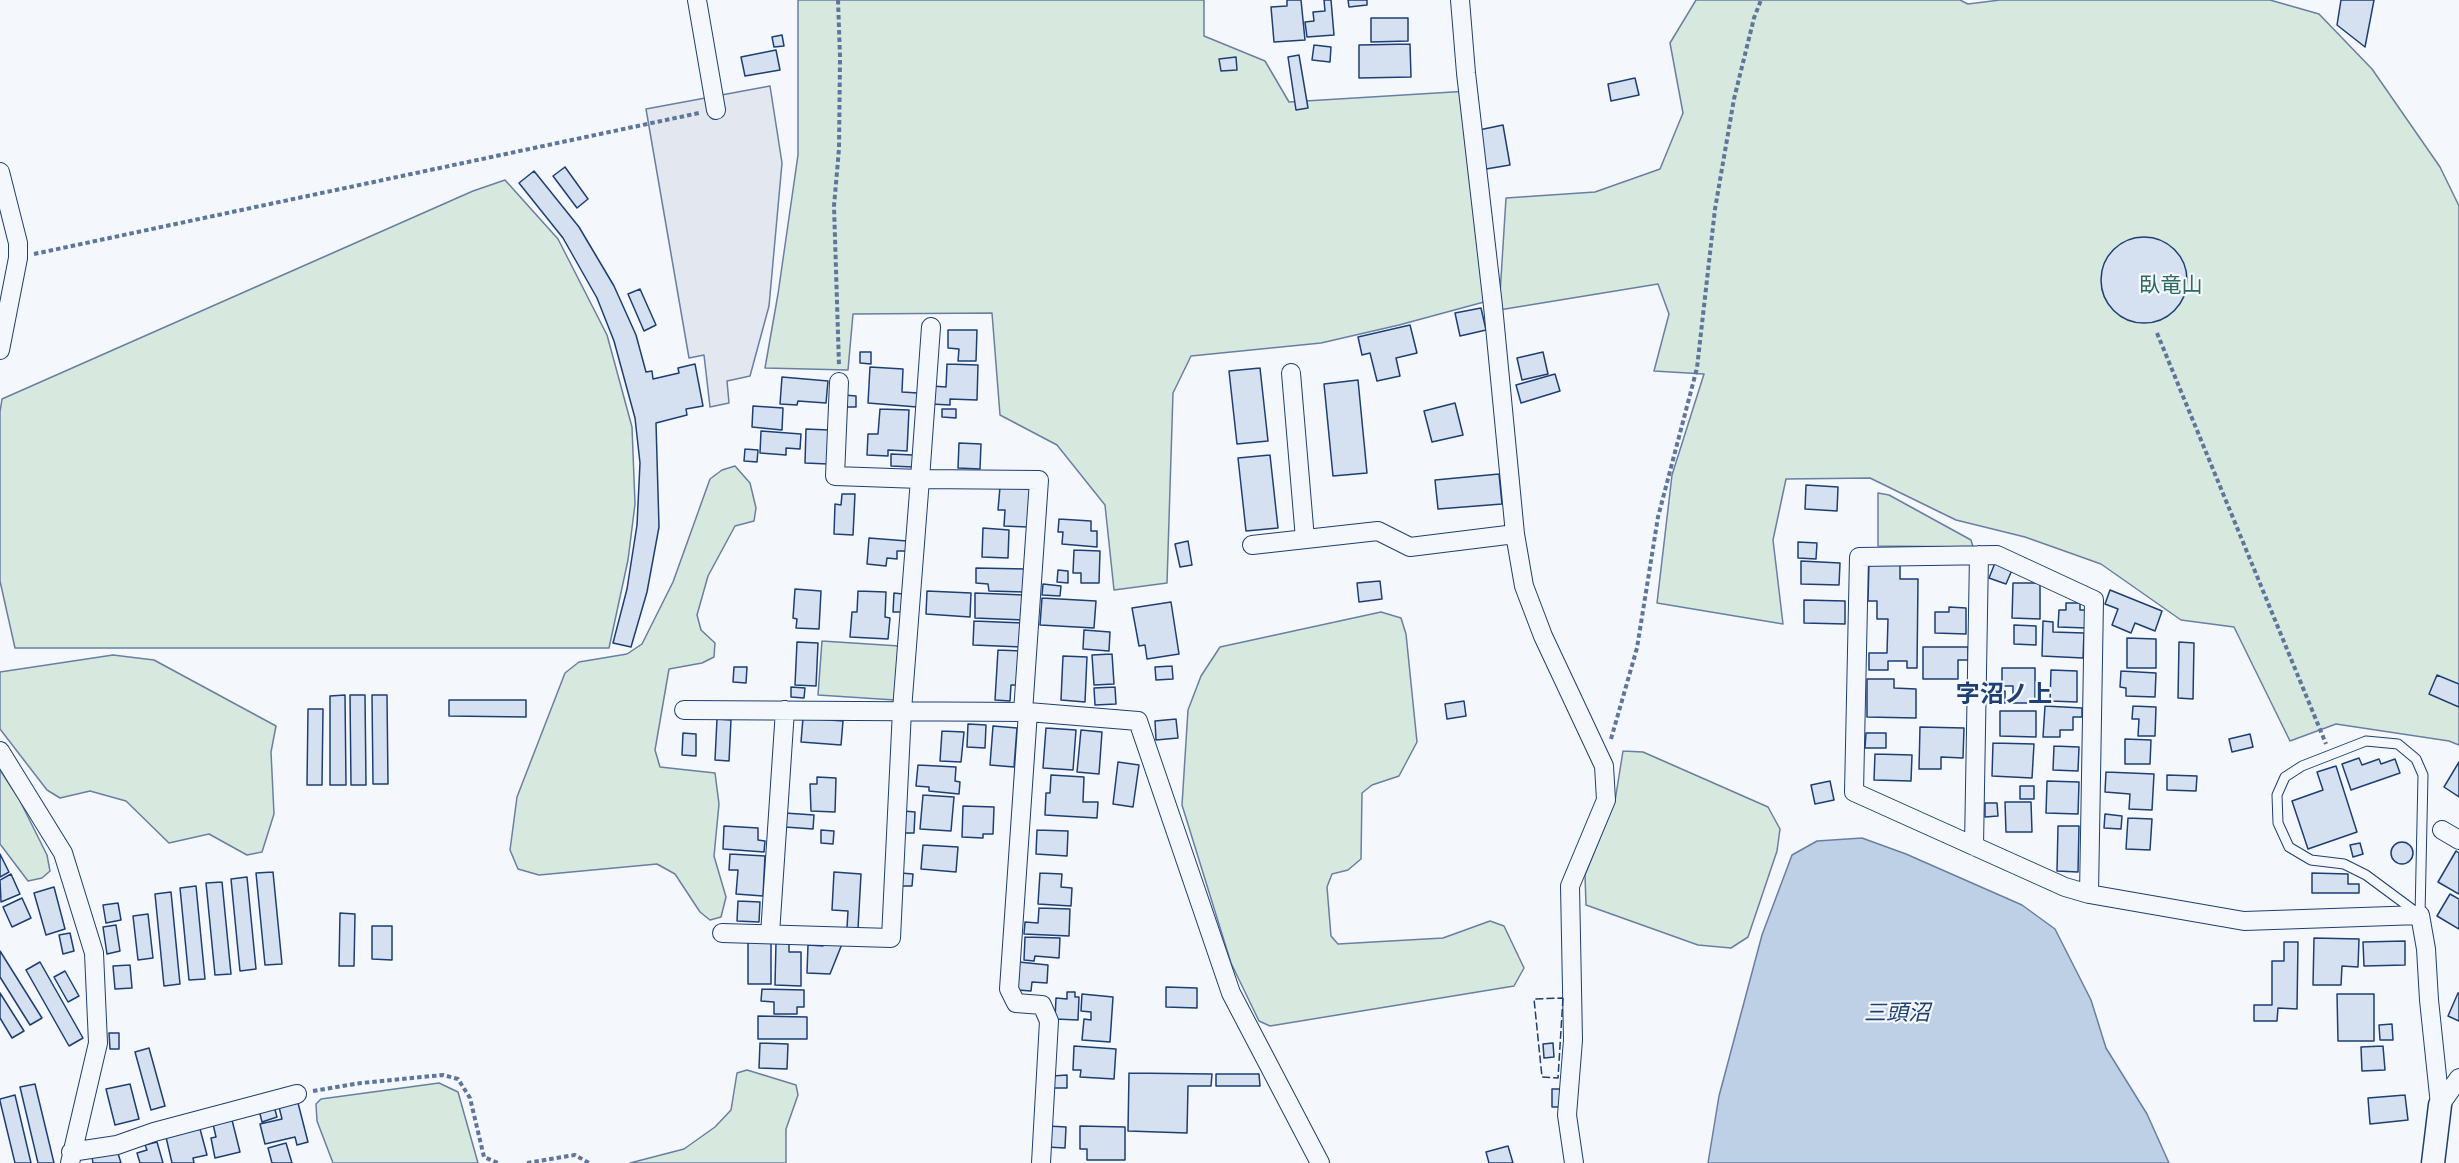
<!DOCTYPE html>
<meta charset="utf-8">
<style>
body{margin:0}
canvas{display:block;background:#f4f7fb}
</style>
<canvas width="2459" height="1163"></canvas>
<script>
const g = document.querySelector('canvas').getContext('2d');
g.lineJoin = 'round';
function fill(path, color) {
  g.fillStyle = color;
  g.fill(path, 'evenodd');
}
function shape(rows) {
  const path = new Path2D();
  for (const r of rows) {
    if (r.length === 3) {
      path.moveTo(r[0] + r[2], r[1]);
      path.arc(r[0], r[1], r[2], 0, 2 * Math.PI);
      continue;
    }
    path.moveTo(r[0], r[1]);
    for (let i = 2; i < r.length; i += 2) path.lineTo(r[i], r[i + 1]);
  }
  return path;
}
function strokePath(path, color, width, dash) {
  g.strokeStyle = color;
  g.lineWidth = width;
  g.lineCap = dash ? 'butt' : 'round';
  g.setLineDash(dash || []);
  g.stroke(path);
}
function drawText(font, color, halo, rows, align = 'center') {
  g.font = font + ' "Golos Text","Noto Sans JP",sans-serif';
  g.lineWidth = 4.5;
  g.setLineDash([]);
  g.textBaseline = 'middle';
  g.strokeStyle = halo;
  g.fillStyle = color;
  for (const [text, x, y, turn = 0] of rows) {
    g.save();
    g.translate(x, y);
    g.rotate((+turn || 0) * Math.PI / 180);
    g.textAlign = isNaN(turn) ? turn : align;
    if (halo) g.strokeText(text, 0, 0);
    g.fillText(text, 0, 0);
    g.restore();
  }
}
const green = shape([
 [798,0,1204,0,1204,36,1265,61,1289,102,1469,91,1484,302,1399,325,1321,343,1191,356,1173,393,1167,583,1114,590,1105,505,1057,445,1000,415,992,313,853,314,848,370,765,368,778,294,798,155,798,0],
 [1696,0,1960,0,1968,4,2000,0,2270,0,2319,14,2372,69,2440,167,2459,206,2459,745,2449,741,2336,724,2290,741,2234,627,2181,620,2101,564,2025,537,1956,520,1870,478,1786,479,1773,540,1783,624,1657,603,1672,475,1704,374,1654,371,1669,314,1658,284,1499,310,1506,198,1595,192,1660,169,1683,113,1670,43,1696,0],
 [505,180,558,239,607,335,632,427,635,504,628,560,609,648,15,648,0,581,0,412,2,399,473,191,505,180],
 [735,466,750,483,756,508,754,521,735,526,708,576,697,615,701,630,715,643,714,657,702,663,669,669,655,750,660,767,715,773,719,804,714,856,726,897,721,917,710,920,700,912,675,874,657,864,539,875,518,869,510,850,517,797,565,673,579,662,627,654,642,644,673,582,710,479,722,470,735,466],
 [1878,493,1889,495,1971,540,1973,547,1878,546,1878,493],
 [1381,612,1401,618,1406,634,1417,742,1399,776,1372,785,1362,793,1361,859,1348,870,1332,874,1327,887,1331,936,1338,944,1443,938,1490,921,1504,926,1524,968,1514,986,1270,1026,1259,1021,1231,963,1182,805,1188,710,1201,676,1220,647,1381,612],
 [822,641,899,646,895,700,818,695,822,641],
 [113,655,154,660,276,726,271,752,274,814,262,852,247,855,209,834,169,843,126,801,90,791,60,798,47,790,0,729,0,672,113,655],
 [1623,751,1643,752,1768,807,1780,829,1777,851,1748,937,1731,948,1698,945,1586,905,1585,875,1615,801,1623,751],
 [0,770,19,799,47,855,50,871,42,878,28,881,0,844,0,770],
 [747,1070,796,1085,798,1095,786,1129,786,1163,630,1163,684,1149,715,1127,731,1110,737,1073,747,1070],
 [439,1083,458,1092,478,1163,333,1163,317,1121,316,1104,321,1099,439,1083]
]);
fill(green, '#d7e8df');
strokePath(green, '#687fa3', 1.5);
const parking = shape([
 [770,86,782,163,769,306,750,376,727,381,729,403,710,407,704,355,689,358,646,109,770,86]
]);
fill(parking, '#e3e8f0');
strokePath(parking, '#687fa3', 1.5);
const water = shape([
 [1862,838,1906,854,2022,905,2055,929,2091,1000,2106,1048,2147,1114,2169,1163,1708,1163,1719,1096,1762,935,1792,855,1817,841,1862,838]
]);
fill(water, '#bed0e5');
strokePath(water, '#687fa3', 1.5);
const building = shape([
 [1287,0,1301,0,1305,40,1274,42,1271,7,1287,6,1287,0],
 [1324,0,1331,0,1334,35,1307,37,1305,22,1314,21,1313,12,1325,11,1324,0],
 [1348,0,1367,0,1367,5,1349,7,1348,0],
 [2341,0,2374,0,2365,47,2337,25,2341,0],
 [1371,18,1408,18,1408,41,1371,42,1371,18],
 [782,35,784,46,774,47,772,37,782,35],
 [1410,44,1411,77,1359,78,1359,45,1410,44],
 [1314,45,1331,47,1330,62,1312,60,1314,45],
 [776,50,780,70,745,76,741,57,776,50],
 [1299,55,1308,108,1296,110,1288,57,1299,55],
 [1236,57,1237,70,1221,71,1219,59,1236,57],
 [1635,78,1639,95,1611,101,1608,84,1635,78],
 [1503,125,1510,165,1486,169,1479,130,1503,125],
 [565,167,588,199,577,208,553,176,565,167],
 [534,171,579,227,614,286,636,335,646,372,652,371,653,379,679,373,678,368,695,364,703,406,686,409,687,415,656,423,659,527,647,592,631,647,613,643,627,589,637,525,640,463,635,418,614,341,597,298,563,238,519,183,534,171],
 [2144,280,43],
 [640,289,656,325,644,331,628,294,640,289],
 [1481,308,1486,330,1460,336,1455,313,1481,308],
 [1410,325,1417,353,1396,358,1400,376,1377,381,1370,353,1362,355,1358,337,1410,325],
 [948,330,977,330,976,361,958,361,959,349,948,348,948,330],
 [860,352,871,352,871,364,860,363,860,352],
 [1543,352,1548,374,1522,380,1517,358,1543,352],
 [947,364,978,365,977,400,950,399,950,405,931,404,932,386,946,387,947,364],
 [870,367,903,369,902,392,918,393,917,407,868,403,870,367],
 [1260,368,1268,441,1237,444,1229,371,1260,368],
 [1555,374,1560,391,1521,403,1516,385,1555,374],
 [782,377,828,381,826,403,798,401,797,405,780,404,782,377],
 [1358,380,1367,473,1333,476,1324,384,1358,380],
 [844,395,856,396,856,407,844,407,844,395],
 [1455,403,1463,435,1432,442,1424,411,1455,403],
 [753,406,783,408,782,430,752,427,753,406],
 [880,409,909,410,907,451,888,450,888,456,867,455,868,434,878,434,880,409],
 [942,409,956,409,956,418,942,417,942,409],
 [806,429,829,430,828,464,805,463,806,429],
 [761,431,801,434,800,449,786,448,786,455,760,453,761,431],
 [959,443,981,444,980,469,958,468,959,443],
 [745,449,758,450,757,462,744,461,745,449],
 [891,454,913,455,913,467,891,466,891,454],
 [1270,455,1278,528,1246,531,1238,458,1270,455],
 [1499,474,1502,504,1438,509,1435,480,1499,474],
 [1806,485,1838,487,1837,511,1805,509,1806,485],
 [1000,487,1030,489,1028,527,1004,526,1005,510,998,510,1000,487],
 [842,494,855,494,853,535,834,534,835,504,841,505,842,494],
 [1059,519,1091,521,1091,531,1097,531,1097,547,1062,544,1063,532,1058,532,1059,519],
 [983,528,1009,530,1008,558,982,557,983,528],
 [869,538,907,541,906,551,897,551,897,559,887,558,886,566,867,564,869,538],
 [1188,541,1192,565,1180,567,1175,544,1188,541],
 [1798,542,1817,543,1816,559,1798,558,1798,542],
 [1074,550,1100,551,1099,583,1081,583,1081,573,1073,573,1074,550],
 [1801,561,1840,563,1839,585,1801,584,1801,561],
 [1869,562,1900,563,1900,579,1918,579,1917,668,1907,668,1907,661,1888,661,1888,670,1869,670,1869,653,1887,653,1888,619,1877,619,1877,601,1868,601,1869,562],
 [1995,563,2012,570,2006,584,1989,578,1995,563],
 [976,568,1026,569,1025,592,989,591,988,584,976,583,976,568],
 [1058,570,1068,571,1068,583,1057,582,1058,570],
 [1380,581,1382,599,1359,602,1357,583,1380,581],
 [2013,583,2040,583,2040,619,2012,618,2013,583],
 [1043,584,1061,586,1060,596,1042,595,1043,584],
 [795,589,821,591,819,629,796,628,797,619,793,618,795,589],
 [2110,590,2162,611,2155,631,2135,623,2131,633,2112,625,2118,609,2105,604,2110,590],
 [858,591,886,592,885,617,890,618,888,639,850,637,852,612,857,612,858,591],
 [927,591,971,593,970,617,926,614,927,591],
 [894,593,903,594,902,612,893,612,894,593],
 [975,593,1024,595,1024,620,975,618,975,593],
 [1042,598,1096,601,1094,628,1040,625,1042,598],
 [1804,600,1845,601,1845,624,1804,623,1804,600],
 [1171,602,1179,654,1147,659,1145,645,1139,646,1132,608,1171,602],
 [2066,603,2080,603,2080,610,2087,610,2087,628,2058,627,2059,610,2066,610,2066,603],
 [1949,607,1966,608,1966,634,1935,633,1935,612,1949,612,1949,607],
 [974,621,1023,623,1022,647,973,645,974,621],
 [2043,621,2053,622,2053,632,2084,633,2083,658,2042,656,2043,621],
 [2014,625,2036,626,2036,645,2014,644,2014,625],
 [1084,630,1110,632,1109,651,1083,649,1084,630],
 [2127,638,2156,639,2156,668,2127,668,2127,638],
 [797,642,818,643,816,686,795,685,797,642],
 [2179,642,2194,643,2193,699,2178,698,2179,642],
 [1923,647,1968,647,1968,660,1958,660,1958,679,1923,679,1923,647],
 [998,650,1022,651,1020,685,1011,685,1010,701,995,700,998,650],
 [1112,654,1114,684,1094,685,1092,655,1112,654],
 [1063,656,1087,657,1085,702,1061,700,1063,656],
 [1172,666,1173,679,1156,680,1155,667,1172,666],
 [734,667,747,667,746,683,733,682,734,667],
 [2002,668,2035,668,2035,703,2013,703,2013,686,2002,686,2002,668],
 [2051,670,2077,671,2077,702,2050,701,2051,670],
 [2121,671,2156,673,2155,697,2126,696,2126,688,2120,687,2121,671],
 [2437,675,2459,684,2459,707,2429,694,2437,675],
 [1867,679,1894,679,1894,688,1916,689,1916,718,1867,717,1867,679],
 [791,687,805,688,804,698,791,697,791,687],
 [1115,687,1116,704,1095,705,1094,688,1115,687],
 [1987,691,2005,691,2005,703,1987,703,1987,691],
 [345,695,346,785,330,785,330,696,345,695],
 [350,695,365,695,366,785,351,785,350,695],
 [372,695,387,695,388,784,373,784,372,695],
 [449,700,526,700,526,717,449,716,449,700],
 [1464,701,1466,716,1447,719,1445,704,1464,701],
 [2045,706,2082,708,2082,717,2073,717,2073,730,2060,730,2060,737,2043,737,2045,706],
 [2133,706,2156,707,2155,736,2138,736,2139,719,2132,719,2133,706],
 [308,709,323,709,322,785,307,785,308,709],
 [2000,711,2036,711,2036,737,2000,736,2000,711],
 [803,718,843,721,841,745,801,742,803,718],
 [717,719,731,720,729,761,715,760,717,719],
 [1176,719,1178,738,1156,740,1155,721,1176,719],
 [968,724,986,725,985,748,967,747,968,724],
 [993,726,1017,728,1014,767,990,765,993,726],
 [1920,727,1964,728,1963,758,1941,757,1941,769,1919,769,1920,727],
 [1046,728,1076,730,1073,770,1043,768,1046,728],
 [1081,730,1102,732,1099,774,1077,772,1081,730],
 [942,731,964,732,961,762,940,761,942,731],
 [683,733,696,734,696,756,682,755,683,733],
 [1866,733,1886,733,1886,748,1865,748,1866,733],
 [2250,734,2253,747,2232,752,2229,739,2250,734],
 [2125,739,2151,740,2150,764,2125,764,2125,739],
 [1993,743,2034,744,2032,778,1992,776,1993,743],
 [2054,746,2079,747,2078,771,2053,770,2054,746],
 [1875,754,1912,755,1911,781,1874,780,1875,754],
 [2359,758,2362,765,2379,759,2381,764,2395,759,2400,773,2351,790,2342,764,2359,758],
 [1118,762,1139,765,1133,807,1113,804,1118,762],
 [2459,762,2459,797,2444,787,2459,762],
 [918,765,956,767,955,781,960,782,959,794,929,791,929,787,916,786,918,765],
 [2336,766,2357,832,2308,849,2292,801,2323,790,2317,772,2336,766],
 [2106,772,2154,774,2152,810,2129,809,2130,794,2105,792,2106,772],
 [1051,775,1084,777,1083,802,1098,802,1097,818,1045,815,1046,793,1050,793,1051,775],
 [2167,775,2197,776,2196,791,2167,790,2167,775],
 [817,777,836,778,835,812,811,811,810,784,817,784,817,777],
 [1830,781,1834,800,1815,804,1811,785,1830,781],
 [2047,781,2079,782,2078,814,2046,813,2047,781],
 [2020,786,2034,786,2034,799,2020,799,2020,786],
 [923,795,954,797,951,831,920,829,923,795],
 [2005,802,2031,802,2032,832,2006,832,2005,802],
 [1985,803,1997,803,1998,816,1985,817,1985,803],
 [963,806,994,807,993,834,983,834,983,838,962,837,963,806],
 [904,811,915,812,914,833,902,833,904,811],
 [785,813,814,815,813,829,785,827,785,813],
 [2105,814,2122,816,2121,829,2104,828,2105,814],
 [2128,818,2152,819,2150,850,2126,849,2128,818],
 [724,826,758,828,758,840,765,841,764,852,723,849,724,826],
 [2058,826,2079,826,2078,872,2057,871,2058,826],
 [821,830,834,831,833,844,821,843,821,830],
 [1037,830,1068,831,1067,856,1036,854,1037,830],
 [2402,853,11],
 [2360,843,2363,854,2353,857,2350,845,2360,843],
 [923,845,958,847,956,872,921,869,923,845],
 [2456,851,2459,853,2459,894,2438,882,2456,851],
 [0,854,9,872,0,877,0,854],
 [730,854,765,856,763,896,736,894,738,870,729,870,730,854],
 [273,872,282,964,265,965,256,873,273,872],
 [834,872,861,874,858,929,847,928,848,911,832,910,834,872],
 [901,873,913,874,912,886,900,886,901,873],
 [1040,873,1062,874,1061,887,1072,888,1071,906,1038,904,1040,873],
 [2312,873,2348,874,2348,884,2359,884,2359,893,2312,893,2312,873],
 [11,874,20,894,1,902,0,880,11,874],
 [247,877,256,969,240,971,231,879,247,877],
 [222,882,231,974,215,975,206,883,222,882],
 [196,886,205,979,189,980,180,888,196,886],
 [54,887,65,929,46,935,34,893,54,887],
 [171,892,180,984,164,986,155,894,171,892],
 [2450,894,2459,899,2459,929,2437,916,2450,894],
 [22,898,31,918,12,927,3,907,22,898],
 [738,901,760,902,759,922,737,921,738,901],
 [118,903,121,920,106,923,103,905,118,903],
 [1039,908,1070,909,1069,936,1024,934,1025,922,1038,923,1039,908],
 [340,913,355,914,354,966,339,966,340,913],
 [148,914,153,958,138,960,133,916,148,914],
 [116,925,120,951,107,954,103,927,116,925],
 [372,926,392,926,392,960,372,959,372,926],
 [70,933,74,951,63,954,59,935,70,933],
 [1025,937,1060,938,1059,958,1035,956,1034,961,1024,960,1025,937],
 [2314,938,2359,939,2358,967,2342,966,2341,985,2313,985,2314,938],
 [748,941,771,941,771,984,748,984,748,941],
 [2405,941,2405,965,2364,966,2363,942,2405,941],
 [776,942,789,942,789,952,801,952,801,986,775,985,776,942],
 [2284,942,2298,942,2297,1009,2278,1008,2277,1021,2254,1021,2254,1005,2272,1005,2272,961,2284,961,2284,942],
 [823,943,842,944,830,974,807,973,808,945,823,946,823,943],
 [0,951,42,1018,30,1025,0,977,0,951],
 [40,962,83,1038,69,1046,26,970,40,962],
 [1019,962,1048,965,1047,983,1032,982,1031,991,1018,990,1019,962],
 [130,965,132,988,115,989,113,966,130,965],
 [65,971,79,996,68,1002,54,977,65,971],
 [1166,987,1197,988,1197,1008,1166,1007,1166,987],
 [762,989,804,990,804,1007,797,1007,797,1014,774,1014,774,1002,761,1001,762,989],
 [1067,992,1075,992,1075,997,1079,997,1078,1020,1055,1019,1056,998,1067,999,1067,992],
 [0,993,24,1031,12,1038,0,1018,0,993],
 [2458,993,2459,993,2459,1021,2448,1016,2458,993],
 [1082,994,1113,997,1110,1042,1082,1040,1084,1019,1091,1020,1091,1012,1081,1011,1082,994],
 [2337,994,2374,994,2374,1041,2338,1041,2337,994],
 [758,1016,807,1017,807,1039,758,1039,758,1016],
 [2392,1024,2393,1040,2380,1040,2379,1025,2392,1024],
 [109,1033,119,1033,119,1049,110,1049,109,1033],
 [760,1043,788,1044,787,1069,759,1068,760,1043],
 [1553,1043,1554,1057,1544,1058,1543,1044,1553,1043],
 [1074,1046,1116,1049,1114,1079,1080,1077,1081,1070,1073,1070,1074,1046],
 [2383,1046,2385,1070,2362,1071,2361,1047,2383,1046],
 [149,1048,165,1106,151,1110,135,1052,149,1048],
 [1129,1073,1212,1074,1211,1086,1188,1086,1187,1133,1128,1131,1129,1073],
 [1216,1074,1259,1074,1260,1086,1216,1086,1216,1074],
 [1067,1075,1067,1088,1052,1088,1052,1076,1067,1075],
 [35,1084,54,1163,38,1163,20,1087,35,1084],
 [130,1084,139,1119,115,1125,106,1089,130,1084],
 [1552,1089,1562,1089,1562,1107,1552,1107,1552,1089],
 [15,1095,31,1163,15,1163,0,1101,0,1099,15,1095],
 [2405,1095,2408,1120,2370,1124,2368,1098,2405,1095],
 [298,1103,308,1142,297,1145,295,1137,265,1144,260,1124,282,1119,279,1107,298,1103],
 [274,1106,277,1117,262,1122,259,1110,274,1106],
 [232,1120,240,1152,215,1158,211,1138,216,1137,213,1124,232,1120],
 [1048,1126,1066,1127,1065,1148,1047,1147,1048,1126],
 [1080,1126,1125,1127,1125,1160,1087,1160,1087,1149,1080,1149,1080,1126],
 [200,1129,207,1155,193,1158,194,1163,172,1163,166,1137,200,1129],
 [157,1142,163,1163,140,1163,137,1153,147,1150,145,1145,157,1142],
 [286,1143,292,1163,272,1163,268,1148,286,1143],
 [1508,1146,1513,1163,1489,1163,1486,1152,1508,1146],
 [117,1150,121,1163,93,1163,92,1157,117,1150]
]);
fill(building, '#d5e0f0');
strokePath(building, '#1d3f73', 1.5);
const service = shape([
 [2366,741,2398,744,2416,759,2423,775,2420,915,2366,875,2344,864,2311,860,2289,847,2278,823,2277,795,2285,777,2302,766,2366,741]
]);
const minor = shape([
 [697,0,716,110],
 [1460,0,1466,73,1493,306,1515,534,1524,586,1543,636,1604,766,1606,800,1570,886,1573,1040,1567,1115,1574,1163],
 [0,172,18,243,18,258,0,350],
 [931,327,920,479,1039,480,1023,712],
 [1291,373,1305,539],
 [1252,545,1378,531,1410,547,1515,534],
 [684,710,1028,712,1138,721,1231,993,1320,1163],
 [1028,712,1009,989,1016,1003,1042,1005,1049,1021,1041,1163],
 [0,751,63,853,94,953,98,1043,70,1163],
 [2442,830,2459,840],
 [1974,846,1979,555],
 [2089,894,2094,600,1997,555,1859,557,1854,792,2065,887,2089,894,2244,921,2420,915,2426,949,2429,1000,2440,1105],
 [722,933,891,938,902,710,920,479,835,476,839,382],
 [770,934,785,710],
 [2440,1105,2459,1078],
 [71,1152,117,1145,154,1132,297,1094]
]);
const tertiary = shape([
 [2433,1163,2440,1105]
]);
strokePath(service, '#1d3f73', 11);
strokePath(minor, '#1d3f73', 20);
strokePath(tertiary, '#1d3f73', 25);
strokePath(shape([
 [838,0,840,57,839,149,834,206,839,366],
 [34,254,699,113],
 [2157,333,2326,744],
 [1611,739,1637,648,1658,517,1697,368,1715,209,1734,99,1754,18,1761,0],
 [313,1091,361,1083,443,1075,458,1079,470,1098,484,1157,498,1163],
 [527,1163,575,1155,589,1163]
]), '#5e769c', 4, [4.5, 3]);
strokePath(service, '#f4f7fb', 9);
strokePath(minor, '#f4f7fb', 18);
strokePath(tertiary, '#f4f7fb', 22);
strokePath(shape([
 [1563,998,1558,1078,1542,1077,1534,999,1563,998]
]), '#1d3f73', 1.5, [8, 3]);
drawText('21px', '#2c6c60', '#f4f7fb', [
 ["臥竜山",2171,285]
]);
drawText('italic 22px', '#1d3f73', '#f4f7fb', [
 ["三頭沼",1897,1013]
]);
drawText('bold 24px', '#1d3f73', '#f4f7fb', [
 ["字沼ノ上",2004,694]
]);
</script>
